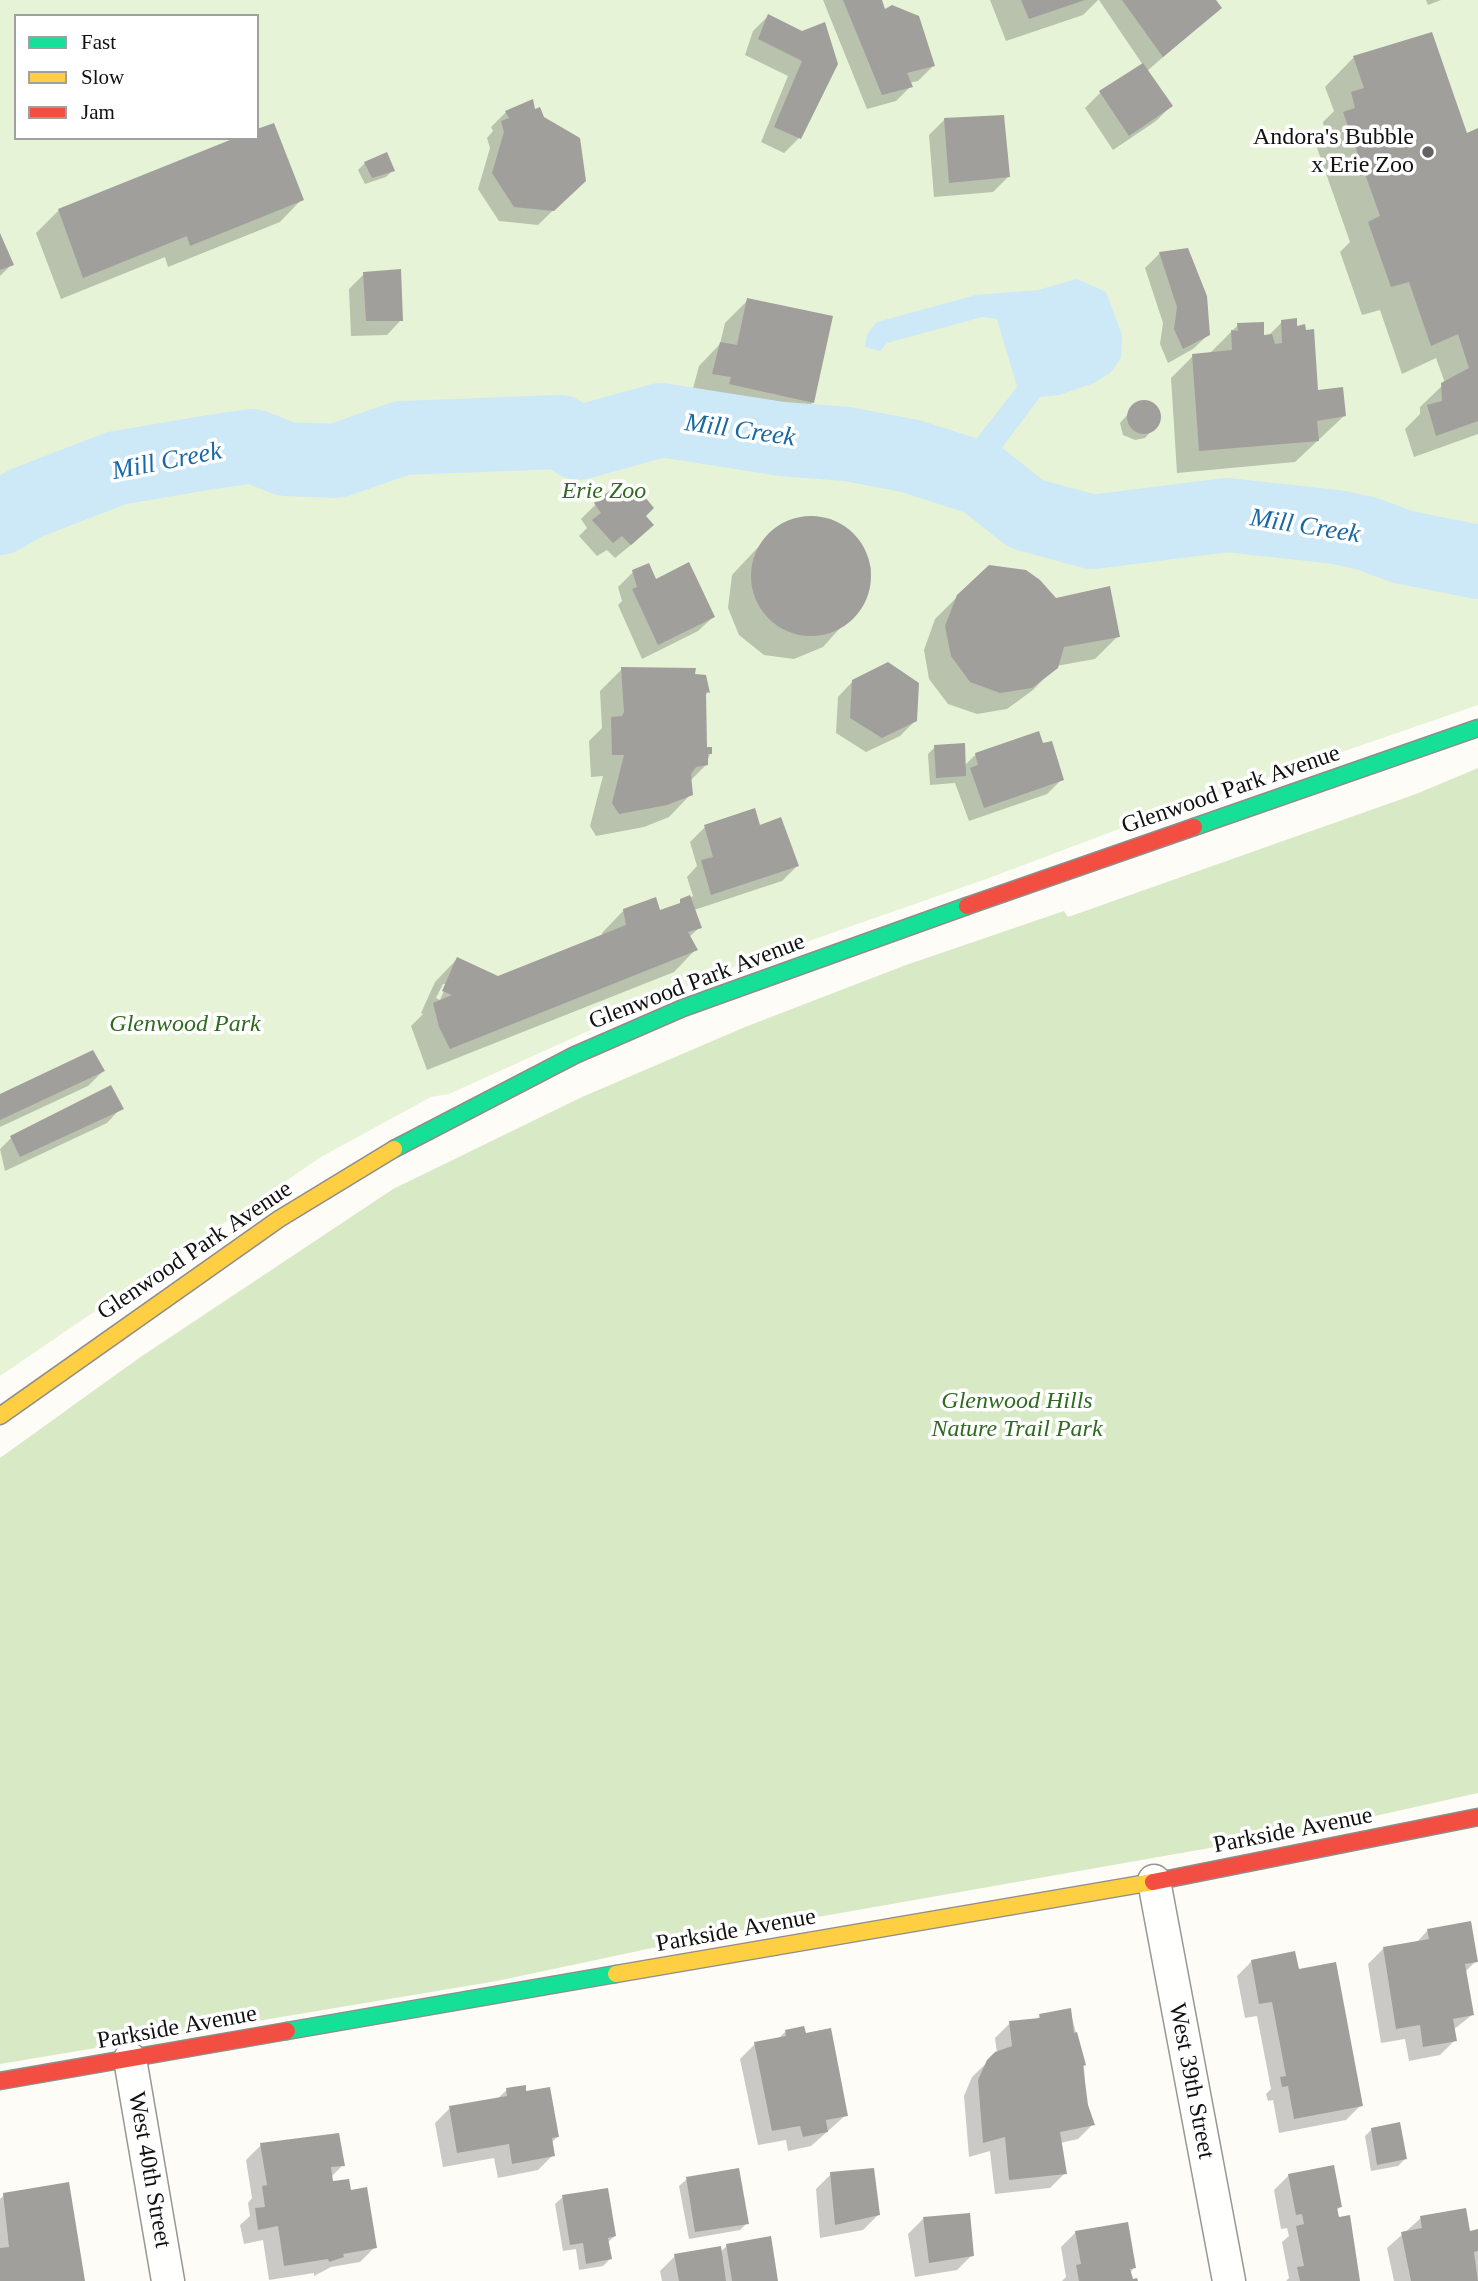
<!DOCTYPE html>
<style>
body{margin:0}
#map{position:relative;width:1478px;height:2281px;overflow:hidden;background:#fdfcf7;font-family:Georgia,serif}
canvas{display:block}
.legend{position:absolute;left:14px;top:14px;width:245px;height:126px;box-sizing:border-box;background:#fff;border:2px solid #a0a0a0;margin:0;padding:9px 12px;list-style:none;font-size:21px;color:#111}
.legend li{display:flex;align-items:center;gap:14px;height:35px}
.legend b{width:35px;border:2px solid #a0a0a0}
</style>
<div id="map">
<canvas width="1478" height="2281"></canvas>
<ul class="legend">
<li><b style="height:9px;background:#16e098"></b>Fast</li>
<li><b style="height:9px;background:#ffcf43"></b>Slow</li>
<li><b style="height:9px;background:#f24e42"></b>Jam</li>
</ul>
</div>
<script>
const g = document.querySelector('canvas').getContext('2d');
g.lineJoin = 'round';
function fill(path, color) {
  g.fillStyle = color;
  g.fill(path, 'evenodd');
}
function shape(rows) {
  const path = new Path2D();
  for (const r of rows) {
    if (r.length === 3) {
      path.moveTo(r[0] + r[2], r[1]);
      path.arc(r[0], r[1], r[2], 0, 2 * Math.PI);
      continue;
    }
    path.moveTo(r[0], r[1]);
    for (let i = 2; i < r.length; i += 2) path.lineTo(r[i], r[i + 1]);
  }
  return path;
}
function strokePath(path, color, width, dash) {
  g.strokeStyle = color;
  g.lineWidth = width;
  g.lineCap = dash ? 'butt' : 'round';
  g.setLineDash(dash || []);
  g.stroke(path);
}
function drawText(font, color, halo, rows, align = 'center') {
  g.font = font + ' Georgia,serif';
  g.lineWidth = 7;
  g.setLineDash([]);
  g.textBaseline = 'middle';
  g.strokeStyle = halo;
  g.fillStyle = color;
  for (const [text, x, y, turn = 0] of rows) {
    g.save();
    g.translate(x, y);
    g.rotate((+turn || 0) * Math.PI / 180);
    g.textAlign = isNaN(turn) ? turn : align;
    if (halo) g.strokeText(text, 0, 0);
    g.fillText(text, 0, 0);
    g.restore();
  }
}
fill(shape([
 [0,0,1478,0,1478,705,1119,829,989,878,712,975,449,1094,431,1097,321,1157,0,1376],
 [16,16,257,16,257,138,16,138]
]), '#e7f3d7');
fill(shape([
 [1478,768,1478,1793,1312,1830,704,1937,497,1981,0,2064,0,1458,139,1358,393,1189,582,1097,745,1027,906,965,1064,911,1068,917,1416,794]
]), '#d8eac5');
fill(shape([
 [1077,279,1106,292,1122,335,1121,358,1110,373,1094,383,1059,395,1040,397,998,453,970,447,1017,387,997,319,982,317,887,343,880,351,865,347,867,334,877,322,976,295,1038,290]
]), '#cde8f7');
fill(shape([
 [823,0,881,0,884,11,933,66,918,81,909,83,911,86,896,101,867,109],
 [990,0,1098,0,1083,15,1006,41],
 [1099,0,1214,0,1220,8,1147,71,1171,106,1156,121,1113,150,1085,108,1100,93,1143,65],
 [1426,0,1441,0,1428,5],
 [768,16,802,33,824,24,799,138,784,153,761,142,788,76,745,55,753,31],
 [1431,34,1466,135,1478,135,1478,434,1414,457,1405,429,1420,414,1420,407,1445,383,1436,358,1402,374,1380,310,1362,315,1340,252,1350,242,1315,142,1325,132,1323,122,1334,111,1325,87,1353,58],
 [506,112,534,112,584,180,538,225,499,221,478,189,490,148,487,138,493,131,491,127],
 [944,120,1008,177,993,192,934,197,929,135],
 [365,163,393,170,386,177,365,184,358,170],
 [302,199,280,222,168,267,165,257,61,299,36,233,59,210],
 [0,238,12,264,0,276],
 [1160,253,1209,334,1193,349,1168,363,1160,344,1163,323,1145,268],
 [364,274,401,320,387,335,351,336,349,289],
 [748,300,812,403,790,425,708,407,709,399,691,396,699,366,720,344,725,323],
 [1282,322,1316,392,1344,416,1295,462,1177,473,1171,378,1193,356,1209,354,1238,325,1263,336,1268,336],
 [1147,402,1157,410,1159,422,1145,438,1135,440,1123,435,1120,423,1137,404],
 [595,505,643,516,637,540,615,558,607,550,597,556,579,536,587,528,581,519],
 [801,517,831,519,858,540,871,568,866,599,823,647,794,659,764,655,739,635,728,608,732,575,777,527],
 [633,572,713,617,698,631,642,659,618,605,622,601,618,587],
 [958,596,1055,600,1118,636,1095,659,1056,666,1033,690,1007,709,977,714,948,704,929,679,924,650,935,619],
 [622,669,708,692,704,697,705,749,710,754,706,765,690,781,691,794,669,817,644,827,596,836,590,826,603,776,591,777,589,741,602,728,600,691],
 [853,681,916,720,900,736,866,752,836,733,838,697],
 [935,747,964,766,976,754,1062,779,1047,794,969,821,955,783,930,785,928,754],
 [705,827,797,866,782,881,694,910,700,927,689,937,696,949,674,972,427,1070,411,1026,423,1014,421,1013,435,982,457,959,498,978,602,937,602,933,624,910,659,912,675,907,693,896,687,877,697,866,690,842],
 [443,984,447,984,440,1000,436,998],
 [103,1071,88,1086,0,1127,0,1095],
 [121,1108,107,1123,5,1171,0,1149,11,1138],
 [1428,1930,1476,1961,1465,1972,1472,2015,1453,2030,1455,2040,1440,2055,1409,2061,1405,2039,1381,2043,1368,1964,1383,1949,1416,1943],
 [1252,1961,1297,1971,1361,2105,1346,2120,1279,2133,1273,2100,1268,2101,1266,2094,1271,2089,1257,2016,1245,2018,1237,1976],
 [1070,2010,1084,2064,1086,2106,1093,2124,1078,2139,1060,2143,1065,2173,1050,2188,995,2194,990,2151,969,2157,964,2096,972,2077,997,2053,995,2038,1010,2023,1036,2020,1040,2016],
 [785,2032,846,2115,811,2146,788,2151,786,2140,758,2145,740,2059,755,2044,778,2039],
 [507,2090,525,2093,557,2137,551,2143,553,2155,538,2170,498,2178,494,2158,443,2167,435,2123,450,2108,497,2099],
 [1372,2129,1405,2159,1398,2166,1371,2171,1365,2136],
 [261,2145,343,2165,331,2177,332,2183,350,2192,375,2247,360,2262,331,2267,314,2276,314,2273,269,2280,263,2240,244,2244,240,2225,250,2216,248,2203,252,2198,246,2160],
 [831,2174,878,2215,863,2230,820,2238,816,2189],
 [1289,2175,1340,2207,1336,2211,1338,2219,1358,2281,1286,2281,1289,2278,1282,2242,1289,2236,1287,2228,1281,2229,1274,2190],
 [687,2179,747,2223,740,2230,689,2239,679,2186],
 [4,2195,84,2281,0,2281,0,2199],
 [563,2197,615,2236,607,2243,610,2259,603,2266,579,2270,576,2249,563,2251,555,2204],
 [1421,2218,1469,2233,1478,2231,1478,2281,1394,2281,1387,2248],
 [923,2219,972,2255,957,2270,915,2277,908,2234],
 [1076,2232,1134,2268,1130,2273,1131,2281,1136,2281,1062,2281,1066,2277,1061,2247],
 [727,2246,776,2281,662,2281,660,2271,675,2256,720,2252]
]), '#0003');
strokePath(shape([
 [0,518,26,503,117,468,211,452,253,446,286,459,336,461,402,438,560,432,578,443,661,420,782,439,847,444,910,456,982,479,1026,514,1092,532,1227,515,1336,527,1365,533,1403,547,1478,562]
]), '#cde8f7', 74);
fill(shape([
 [843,0,882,0,885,9,892,5,919,16,935,66,907,73,913,87,882,95],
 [1021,0,1085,0,1029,19],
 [1122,0,1216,0,1222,8,1163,57],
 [768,14,802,31,825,22,838,64,801,139,774,127,802,61,758,39],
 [1432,32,1467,133,1478,128,1478,421,1436,436,1427,405,1442,401,1441,383,1469,368,1458,334,1431,346,1409,282,1391,287,1368,222,1380,216,1343,112,1355,108,1351,92,1364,88,1353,56],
 [1143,63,1173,106,1129,136,1099,91],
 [533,99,535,109,540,107,544,117,580,138,586,181,554,211,514,207,492,173,504,132,501,121,509,118,505,111],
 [1004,115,1010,177,949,183,944,118],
 [274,123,304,200,190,246,187,236,83,278,58,209,235,138,257,138,257,129],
 [387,152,395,171,372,178,364,162],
 [0,233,14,265,0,270],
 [1188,248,1207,296,1210,335,1183,349,1174,329,1177,307,1159,252],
 [401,269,403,321,366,321,363,272],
 [747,298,833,316,814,403,729,384,731,377,712,374,720,342,737,345],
 [1297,318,1297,326,1305,324,1306,330,1314,329,1318,390,1343,387,1346,416,1317,421,1319,441,1199,451,1192,354,1232,350,1231,330,1238,331,1237,323,1264,322,1264,335,1272,334,1275,344,1282,343,1281,320],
 [1144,417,17],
 [617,485,624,493,635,485,654,508,646,516,654,525,631,545,622,536,613,543,592,520,601,513,594,503],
 [811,576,60],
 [689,562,715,617,658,645,632,589,637,587,632,570,649,563,656,579],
 [989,565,1026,570,1040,580,1056,598,1110,586,1120,637,1064,647,1058,668,1032,688,1000,693,970,682,951,656,945,626,957,595],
 [888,662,919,683,917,721,882,738,850,718,852,680],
 [621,667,696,668,695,674,706,675,710,693,706,692,707,747,712,747,712,754,708,754,708,765,696,767,691,774,693,795,667,805,619,814,612,803,624,755,612,755,611,717,622,716,624,712],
 [1039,731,1043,743,1052,741,1064,780,984,808,970,768,978,765,975,753],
 [965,743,966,776,936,778,934,745],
 [755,808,760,825,781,817,799,866,711,895,701,860,713,857,704,825],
 [690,895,702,928,688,932,698,950,450,1049,439,1027,433,1003,452,995,442,991,457,957,498,976,626,925,623,909,656,897,660,910,680,903,680,899],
 [93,1050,105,1071,0,1120,0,1094],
 [111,1085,124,1109,20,1157,10,1136],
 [1471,1921,1478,1962,1465,1964,1474,2015,1453,2019,1457,2041,1423,2047,1420,2025,1396,2029,1383,1947,1429,1939,1427,1929],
 [1295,1951,1299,1969,1336,1962,1363,2106,1294,2119,1288,2086,1282,2087,1280,2077,1286,2076,1272,2002,1259,2004,1251,1960],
 [1071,2008,1074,2033,1077,2032,1086,2065,1083,2066,1088,2105,1095,2125,1060,2132,1067,2174,1009,2180,1005,2137,983,2143,978,2080,987,2060,995,2052,1012,2046,1009,2021,1040,2018,1039,2014],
 [804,2026,806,2033,831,2028,848,2116,826,2120,828,2132,803,2137,800,2126,772,2131,754,2042,786,2036,785,2030],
 [526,2085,526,2091,550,2087,559,2137,552,2138,555,2156,512,2164,509,2144,457,2153,449,2106,507,2096,506,2088],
 [1400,2122,1407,2159,1377,2165,1371,2128],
 [339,2133,345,2166,331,2167,333,2181,349,2179,351,2190,367,2187,377,2248,343,2254,344,2257,329,2262,328,2259,284,2266,278,2226,258,2230,255,2208,265,2207,262,2186,267,2185,260,2143],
 [1334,2165,1342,2207,1337,2208,1339,2217,1350,2215,1360,2281,1300,2281,1297,2267,1304,2266,1296,2226,1304,2224,1302,2214,1296,2215,1288,2174],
 [739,2168,749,2224,695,2232,686,2177],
 [874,2168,880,2215,835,2225,830,2172],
 [69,2182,85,2281,0,2281,0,2248,9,2247,3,2193],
 [608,2188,616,2236,608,2238,612,2259,586,2264,583,2243,570,2245,562,2195],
 [1466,2208,1470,2231,1478,2229,1478,2251,1474,2252,1478,2281,1411,2281,1401,2232,1422,2228,1420,2216],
 [970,2213,974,2256,929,2263,923,2217],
 [1128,2222,1136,2268,1130,2269,1133,2279,1137,2278,1138,2281,1079,2281,1076,2265,1081,2264,1075,2231],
 [771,2236,778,2281,732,2281,726,2244],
 [721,2246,726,2281,679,2281,674,2254]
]), '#a19f9c');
const street = shape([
 [1154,1881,1229,2281],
 [130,2059,168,2281]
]);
const fast = shape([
 [1194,827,1478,728],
 [394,1149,575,1055,683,1008,967,906],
 [287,2031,616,1974]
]);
const slow = shape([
 [0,1416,279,1219,394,1149],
 [616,1974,1153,1882]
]);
const jam = shape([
 [967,906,1194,827],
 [1153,1882,1478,1817],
 [0,2081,287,2031]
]);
strokePath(street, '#979795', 35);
strokePath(fast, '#8e8d8b', 19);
strokePath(slow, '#8e8d8b', 19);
strokePath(jam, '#8e8d8b', 19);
strokePath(street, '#fffffe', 32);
strokePath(fast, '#16e098', 16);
strokePath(slow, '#ffcf43', 16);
strokePath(jam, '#f24e42', 16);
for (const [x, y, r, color] of [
 [1428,152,7,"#646362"]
]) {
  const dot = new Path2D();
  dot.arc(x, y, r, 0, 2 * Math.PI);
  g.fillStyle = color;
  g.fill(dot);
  strokePath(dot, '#fff', 2.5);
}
drawText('24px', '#111', '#fff', [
 ["Andora's Bubble",1414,138],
 ["x Erie Zoo",1414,166]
], 'right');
drawText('italic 24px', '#2f6b1f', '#fff', [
 ["Erie Zoo",604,492],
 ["Glenwood Park",185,1025],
 ["Glenwood Hills",1017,1402],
 ["Nature Trail Park",1017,1430]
]);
drawText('24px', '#111', '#fff', [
 ["Glenwood Park Avenue",1231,790,-19],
 ["Glenwood Park Avenue",697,982,-21],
 ["Glenwood Park Avenue",195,1251,-34],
 ["Parkside Avenue",1293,1831,-11],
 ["Parkside Avenue",736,1931,-10],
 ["Parkside Avenue",177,2028,-10],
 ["West 39th Street",1191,2081,79],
 ["West 40th Street",149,2170,80]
]);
drawText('italic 26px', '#1768a6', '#fff', [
 ["Mill Creek",740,431,8],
 ["Mill Creek",167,462,-11],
 ["Mill Creek",1305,527,9]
]);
</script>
